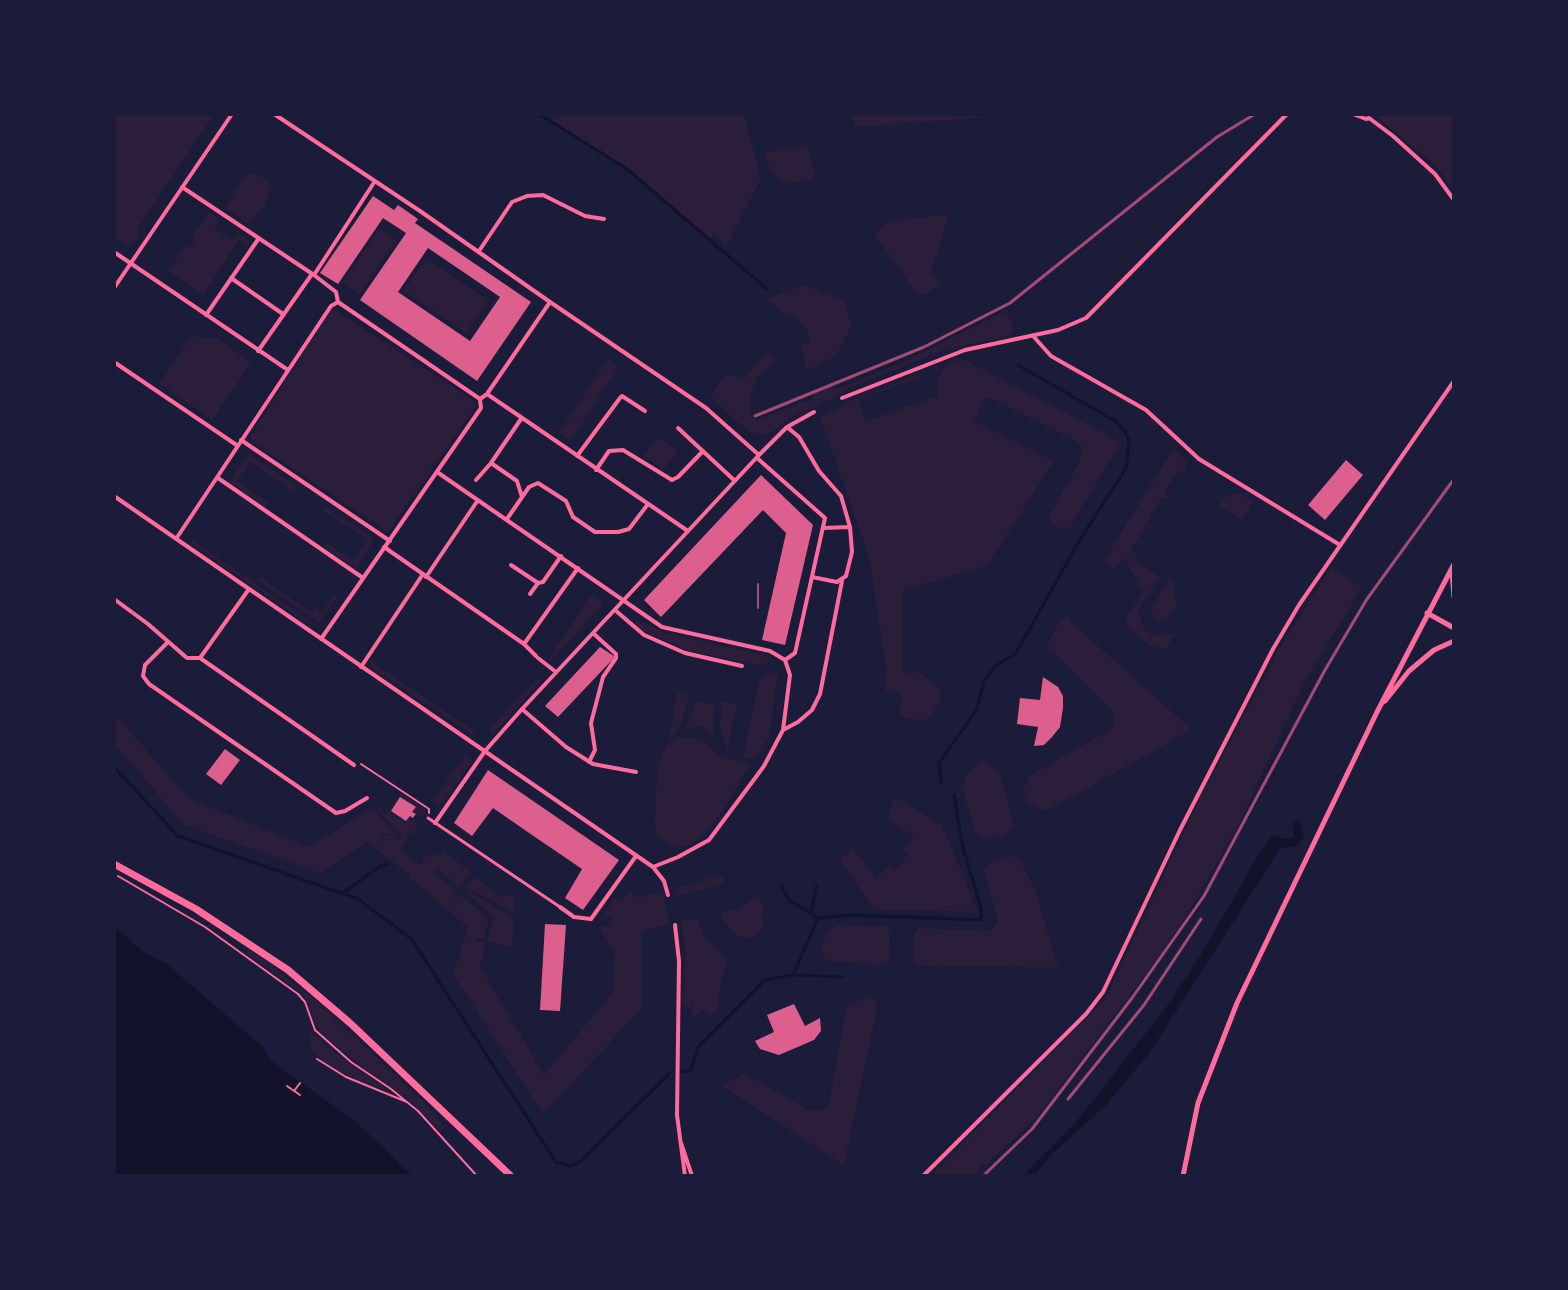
<!DOCTYPE html>
<style>
body{margin:0}
#map{position:relative;width:1568px;height:1290px;overflow:hidden;background:#1b1b3a;font-family:"Source Sans 3",sans-serif}
canvas{display:block}
.frame{position:absolute;inset:0;border:116px solid #1b1b3a;pointer-events:none}
</style>
<div id="map">
<canvas width="1568" height="1290"></canvas>
<div class="frame"></div>
</div>
<script>
const g = document.querySelector('canvas').getContext('2d');
g.lineJoin = 'round';
function fill(path, color) {
  g.fillStyle = color;
  g.fill(path, 'evenodd');
}
function shape(rows) {
  const path = new Path2D();
  for (const r of rows) {
    path.moveTo(r[0], r[1]);
    for (let i = 2; i < r.length; i += 2) path.lineTo(r[i], r[i + 1]);
  }
  return path;
}
function strokePath(path, color, width, dash) {
  g.strokeStyle = color;
  g.lineWidth = width;
  g.lineCap = dash ? 'butt' : 'round';
  g.setLineDash(dash || []);
  g.stroke(path);
}
fill(shape([
 [114,114,214,114,138,228,139,237,130,246,114,236],
 [556,114,744,114,761,178,726,247,714,232,709,240,627,169,551,121],
 [850,114,1016,114,1016,115,856,127],
 [1454,114,1454,189,1435,165,1374,115],
 [807,145,814,169,813,178,796,183,782,181,772,173,766,160,766,152],
 [248,172,260,175,273,186,264,206,248,223,225,207],
 [209,212,219,219,215,229,232,240,239,233,250,241,248,245,239,240,203,295,168,271,186,245,192,248,196,242,191,238],
 [949,214,931,273,941,284,924,295,917,293,874,234,889,221],
 [379,228,396,240,359,295,342,283],
 [426,258,488,300,466,333,404,291],
 [803,285,843,300,852,326,835,357,807,370,801,347,810,342,807,330,793,314,786,316,767,299],
 [334,309,473,400,475,405,474,409,388,532,253,442,250,437,330,311],
 [1005,311,1013,324,1012,332,1007,337,947,349,848,388,840,395,790,418,768,435,749,432,710,397,726,374,744,379,767,351,776,361,757,378,749,399,751,417,755,420,761,418,813,399,812,394,832,386,835,390,910,359],
 [192,336,219,339,251,363,212,420,159,383],
 [608,359,619,367,571,440,559,433],
 [963,359,1121,442,1069,529,1057,527,1048,519,1079,462,1082,448,1076,441,990,398,985,399,974,421,1054,461,987,566,903,590,903,673,919,672,939,688,941,699,932,715,925,720,916,720,900,715,901,693,885,691,887,673,869,557,820,417,845,406,846,402,919,374,921,378,858,399,865,421,938,396,936,383,946,365],
 [659,437,678,452,663,470,644,455],
 [1172,451,1176,451,1187,462,1184,473,1179,470,1164,493,1170,499,1162,497,1148,522,1154,528,1146,526,1131,550,1136,555,1137,561,1160,577,1140,606,1139,614,1144,629,1152,635,1167,636,1177,632,1165,650,1149,645,1131,630,1126,618,1143,592,1124,558,1114,570,1105,559],
 [249,454,297,486,293,491,250,462,237,481,269,503,266,508,229,482],
 [1233,493,1242,494,1253,501,1242,520,1219,506,1224,498],
 [326,506,333,511,332,514,338,518,340,516,375,539,356,569,323,546,326,542,353,561,368,540,323,510],
 [192,540,311,622,310,625,190,542],
 [1331,567,1362,588,1305,681,1239,824,1192,906,1160,956,1035,1119,987,1164,983,1163,974,1176,931,1176,1105,999,1200,799,1277,652],
 [1171,575,1177,605,1169,619,1161,622,1153,617,1151,609],
 [260,577,312,613,316,608,322,612,333,596,337,598,320,622,317,621,258,581],
 [591,595,602,601,601,607,551,661,548,660],
 [1067,615,1072,623,1189,727,1188,732,1046,811,1026,803,1023,790,1031,775,1113,728,1115,713,1054,652,1045,650,1057,625],
 [636,619,663,632,763,655,769,658,768,662,762,666,686,650,644,631,636,625],
 [370,660,474,731,475,736,371,668],
 [772,672,778,674,769,736,759,755,753,758,743,757,760,677],
 [537,679,542,680,492,735,490,728],
 [678,691,690,694,681,722,673,736,668,740],
 [697,701,714,704,713,739,707,730,700,726,684,732],
 [721,701,737,704,727,752,720,728],
 [114,713,188,798,309,847,372,808,396,834,396,837,384,833,380,840,384,841,383,837,387,835,399,840,400,835,375,807,386,814,401,793,428,811,422,818,412,812,415,807,400,797,390,813,406,822,409,819,418,824,413,834,406,834,408,839,400,850,420,865,428,855,440,855,444,851,472,873,459,888,438,869,433,872,457,892,453,898,455,899,459,894,489,919,483,939,478,938,476,940,486,944,480,966,544,1075,613,992,615,954,599,927,611,926,612,916,606,916,605,913,615,898,623,900,629,891,639,898,656,892,664,896,670,923,642,931,642,1008,543,1114,453,974,468,927,409,877,410,875,367,842,320,873,184,825,114,743],
 [678,737,703,740,721,757,751,763,723,811,703,836,690,844,671,848,656,834,655,826,657,768,666,746],
 [465,755,472,760,444,802,437,804,433,801],
 [981,760,1000,773,1014,826,1005,834,987,840,975,835,963,789,965,777],
 [895,797,942,825,978,912,874,909,840,860,852,848,877,878,890,865,896,870,908,854,903,849,914,836,888,819],
 [1012,855,1021,861,1036,892,1058,968,918,965,913,960,914,935,919,928,991,931,998,921,983,869,993,861],
 [721,875,725,881,718,885,673,896,678,887],
 [476,877,500,897,506,894,515,899,514,913,465,886],
 [468,891,514,918,512,948,487,941,494,917,465,892],
 [758,896,764,908,763,926,753,938,737,936,722,919,721,912,741,907],
 [698,918,702,934,728,959,720,985,719,1006,709,1016,703,1009,694,1017,689,1012,695,1005,690,1000,694,1005,689,1009,684,1004,685,948,681,922],
 [838,925,887,926,890,934,889,959,886,965,826,961,821,948,826,934],
 [249,949,319,1003,426,1104,445,1127,441,1131,409,1100,365,1069,328,1039,317,1027,302,993,246,953],
 [871,997,878,1004,844,1165,722,1086,744,1073,809,1110,824,1110,829,1103,847,1005],
 [309,1030,334,1052,392,1093,347,1075,324,1062,311,1049]
]), '#2a1e3b');
fill(shape([
 [1273,835,1279,836,1282,843,1278,852,1150,1052,1107,1104,1052,1154,1033,1176,1023,1176,1076,1122,1167,1006,1202,953,1262,849],
 [114,926,142,951,168,965,263,1047,270,1060,357,1123,413,1176,114,1176]
]), '#12122b');
strokePath(shape([
 [539,114,627,169,767,289],
 [114,767,178,836,358,899,405,934,412,940,556,1162,570,1166,580,1162,670,1073],
 [941,783,939,763,977,709,984,680,997,665,1016,653,1078,543,1126,468,1129,441,1125,431,1115,421,1018,365],
 [781,886,790,901,817,917],
 [343,893,380,866,389,864],
 [811,912,817,885],
 [795,975,843,977],
 [680,1072,691,1070,698,1047,765,980,793,975,818,918,850,915,981,920,981,908,963,848,954,795]
]), '#12122b', 3);
strokePath(shape([
 [1282,843,1295,842,1299,836,1297,825]
]), '#12122b', 9);
fill(shape([
 [373,196,394,210,398,205,418,219,415,223,531,302,477,381,360,300,406,233,383,218,338,284,320,273],
 [428,248,500,297,470,341,398,292],
 [1346,460,1363,475,1325,520,1308,505],
 [761,475,813,525,785,645,762,640,786,533,763,510,661,617,644,600],
 [600,647,614,656,613,659,558,717,545,706],
 [1043,677,1058,687,1063,696,1063,708,1060,727,1052,737,1044,745,1034,746,1038,727,1017,724,1020,698,1040,700],
 [225,749,240,760,221,785,206,774],
 [488,770,619,860,583,910,565,898,582,869,535,837,493,808,472,836,454,823],
 [400,797,416,807,412,812,416,814,414,816,413,818,410,816,406,821,391,811],
 [545,924,566,925,560,1011,540,1010],
 [794,1004,805,1026,820,1018,821,1031,814,1040,779,1055,760,1049,755,1041,774,1032,767,1015]
]), '#dd5f8e');
strokePath(shape([
 [361,764,429,809,429,813],
 [118,876,205,927,298,994,305,1002,315,1030,351,1062,391,1089,418,1111,477,1176],
 [317,1059,346,1077,407,1102],
 [287,1086,300,1095],
 [294,1091,300,1083]
]), '#ff6b9d', 2);
strokePath(shape([
 [428,818,560,907]
]), '#ff6b9d', 3);
strokePath(shape([
 [274,114,420,211,550,302,706,408,759,455],
 [1353,114,1366,119,1369,118,1393,136,1435,174,1454,200],
 [182,187,314,275,336,292,338,302,480,399],
 [479,251,512,202,527,196,543,195,585,216,604,219],
 [114,252,288,370],
 [314,275,375,181],
 [231,278,283,314],
 [114,288,232,114],
 [206,315,259,238],
 [1034,337,1051,356,1146,410,1199,459,1340,545],
 [258,351,312,274],
 [114,362,238,446],
 [487,394,688,531],
 [842,398,965,350,1058,330,1086,318,1287,114],
 [521,419,491,463,517,481,522,497],
 [787,427,799,437,819,471,841,496,850,527,852,552,846,576,837,582,812,577],
 [678,428,735,481],
 [241,440,390,541],
 [577,456,620,398,622,396,645,411],
 [757,458,825,518,795,653,785,660],
 [596,470,609,451,623,450,672,480,678,477,703,451],
 [437,472,662,627,770,651,785,660,790,675,783,730,764,766,709,840,678,857,653,867],
 [218,478,363,578],
 [476,480,491,463],
 [114,496,653,867,664,881,668,895],
 [507,519,529,487,538,483,566,501,573,517,595,532,618,532,629,529,648,504],
 [824,528,850,527],
 [176,539,331,306,338,302],
 [384,547,524,644,536,656],
 [511,565,538,583,543,582,561,556],
 [426,577,478,500],
 [530,594,538,583],
 [114,599,148,624,187,658,200,658,354,765],
 [615,610,644,635,685,653,742,666],
 [321,639,481,408,480,399,487,394,550,302],
 [168,642,145,665,143,676,149,684,336,813,345,811,367,798],
 [524,644,578,568],
 [200,658,249,589],
 [538,658,556,672],
 [361,667,423,574],
 [522,709,566,747,593,764,636,772],
 [783,730,798,722,812,710,820,694,842,581],
 [589,762,595,750,591,723,603,677,616,658,616,654,594,634],
 [435,823,485,751,522,709,759,455,787,427,814,412],
 [560,907,574,917,591,919,636,856],
 [675,925,679,961,677,1115,685,1176],
 [681,1143,692,1176],
 [923,1176,1086,1014,1103,992,1180,830,1273,649,1299,605,1454,381]
]), '#ff6b9d', 4);
strokePath(shape([
 [1452,571,1454,597],
 [1427,613,1454,628],
 [1385,701,1409,671,1434,650,1454,641],
 [1183,1176,1198,1103,1237,1003,1377,712,1454,564]
]), '#ff6b9d', 5);
strokePath(shape([
 [114,864,196,909,288,970,350,1023,511,1176]
]), '#ff6b9d', 7);
strokePath(shape([
 [758,584,758,608]
]), '#a44b75', 2);
strokePath(shape([
 [1453,114,1454,114],
 [755,416,924,347,1010,303,1217,137,1255,114],
 [1068,1099,1144,1005,1201,919],
 [983,1176,1032,1129,1132,998,1204,896,1325,670,1367,599,1454,479]
]), '#a44b75', 3);
</script>
